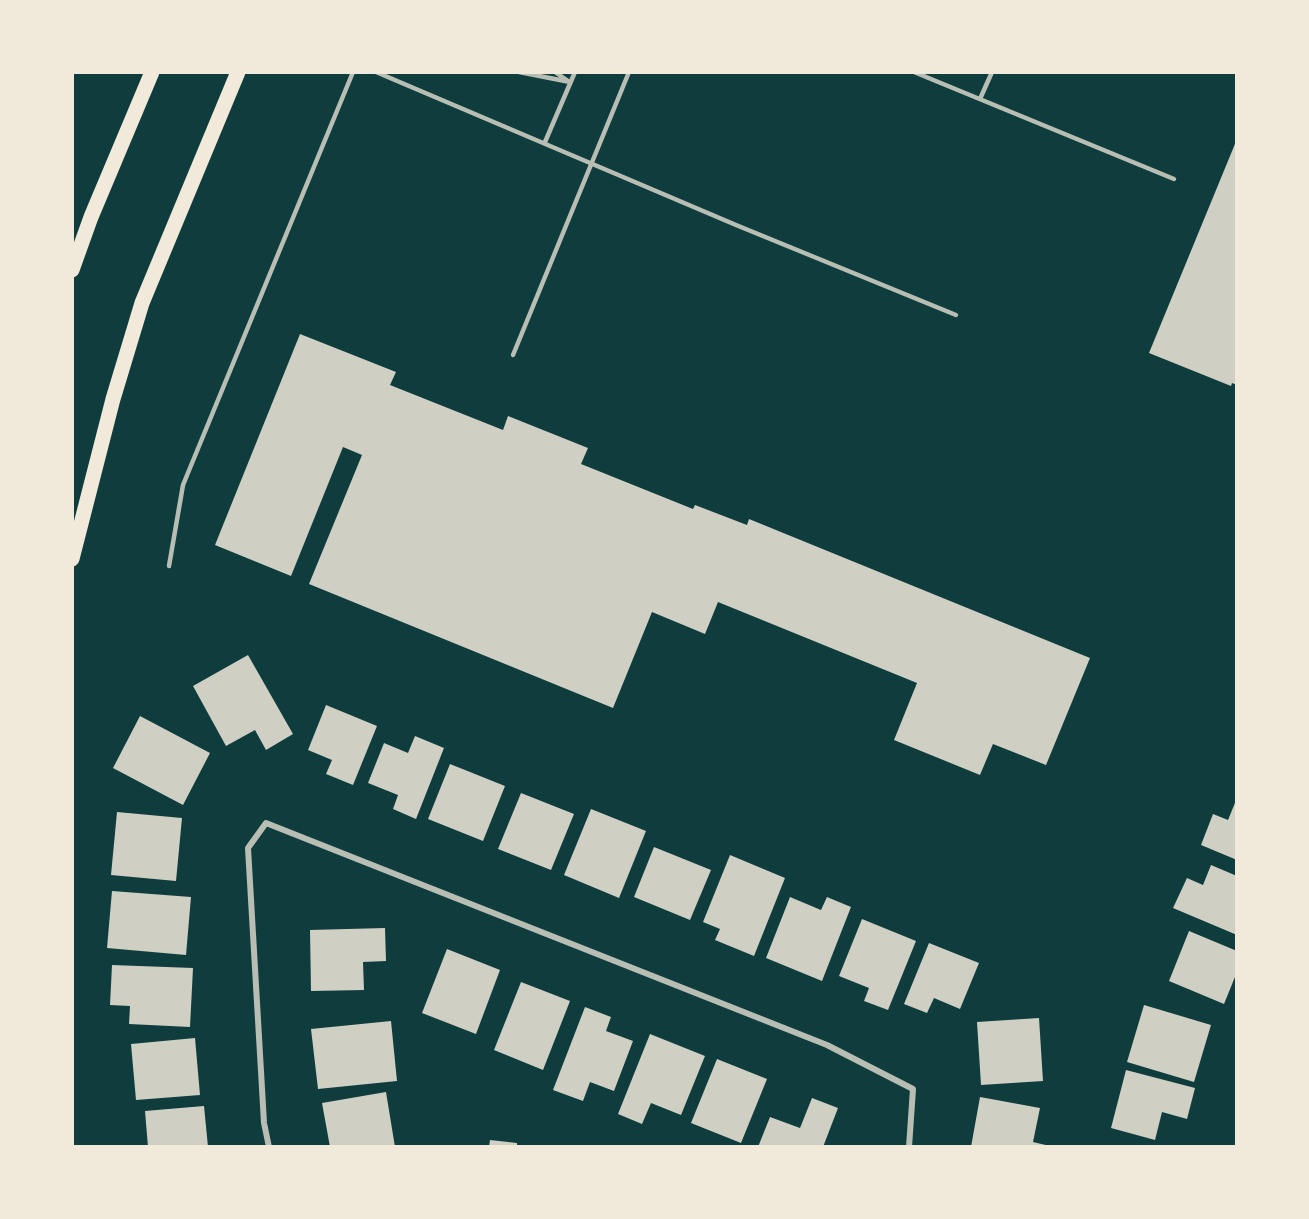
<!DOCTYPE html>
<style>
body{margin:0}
#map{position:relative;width:1309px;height:1219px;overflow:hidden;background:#0f3d3e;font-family:Figtree,sans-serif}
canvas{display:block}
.frame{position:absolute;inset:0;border:74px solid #f1e9da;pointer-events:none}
</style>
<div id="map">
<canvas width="1309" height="1219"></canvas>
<div class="frame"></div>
</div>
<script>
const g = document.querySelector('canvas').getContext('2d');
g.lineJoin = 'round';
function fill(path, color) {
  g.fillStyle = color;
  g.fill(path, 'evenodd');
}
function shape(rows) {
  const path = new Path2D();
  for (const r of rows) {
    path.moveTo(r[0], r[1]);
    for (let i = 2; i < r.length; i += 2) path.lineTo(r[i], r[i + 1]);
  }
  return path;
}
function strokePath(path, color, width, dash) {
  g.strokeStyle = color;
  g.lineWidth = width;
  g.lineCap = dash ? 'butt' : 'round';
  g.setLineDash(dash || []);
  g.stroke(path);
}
fill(shape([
 [1237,139,1237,385,1232,383,1231,386,1149,353],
 [300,334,396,372,390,385,503,430,508,416,588,448,581,464,693,509,695,505,747,525,749,519,1090,658,1046,765,993,744,980,775,894,740,917,683,718,602,705,634,652,612,613,708,309,584,362,455,343,447,291,576,215,545],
 [248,655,293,734,266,750,255,730,226,746,193,686],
 [326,705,377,726,353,785,326,774,332,760,308,750],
 [140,716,210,753,183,805,113,768],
 [415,736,444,748,416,819,393,809,398,795,368,783,384,743,408,753],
 [450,764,505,786,483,841,428,819],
 [521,793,574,814,551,870,498,849],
 [1237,798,1237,860,1201,845,1213,814,1228,820],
 [591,809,646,831,619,898,564,875],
 [117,812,182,818,176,881,111,875],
 [654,847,711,870,690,920,634,897],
 [730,855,785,878,754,956,715,940,720,929,703,922],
 [1211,865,1237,876,1237,935,1173,908,1187,878,1203,885],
 [112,891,191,897,186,955,107,948],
 [790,897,821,910,827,897,851,907,822,981,766,958],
 [862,919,916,941,888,1010,864,1001,869,988,839,976],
 [385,928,386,961,363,962,364,990,311,991,310,930],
 [1189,931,1237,951,1237,972,1224,1004,1169,981],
 [929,943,979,963,960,1009,934,998,927,1013,904,1004],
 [447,949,500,970,476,1034,422,1013],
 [112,965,193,968,190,1027,129,1024,130,1006,110,1005],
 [521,982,570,1001,543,1070,494,1050],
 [1144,1005,1211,1025,1194,1082,1127,1062],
 [585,1007,611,1017,606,1031,633,1041,614,1091,590,1082,583,1101,553,1090],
 [1039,1018,1043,1081,981,1085,977,1022],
 [391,1021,397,1081,318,1089,311,1029],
 [650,1034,705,1056,681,1115,651,1103,642,1124,618,1114],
 [195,1038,200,1095,136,1100,131,1044],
 [717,1059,767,1079,741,1143,691,1123],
 [1126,1070,1195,1088,1187,1119,1162,1112,1155,1140,1111,1128],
 [386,1092,395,1147,330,1147,322,1103],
 [980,1097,1040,1108,1033,1142,1054,1147,971,1147],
 [812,1098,838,1108,823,1147,758,1147,770,1117,800,1128],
 [204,1106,208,1147,148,1147,145,1111],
 [490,1140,517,1143,517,1147,489,1147]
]), '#cfcfc3');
strokePath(shape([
 [376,72,736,225,956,315],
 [519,72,570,82],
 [555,72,568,81],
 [914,72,1174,179],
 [980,99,992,72],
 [545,142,575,72],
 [513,355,629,72],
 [169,566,183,485,353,72]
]), '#b8beb3', 4.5);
strokePath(shape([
 [269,1147,264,1123,248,848,266,823,827,1045,913,1089,909,1147]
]), '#b8beb3', 6);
strokePath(shape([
 [72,270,91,217,152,72],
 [72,559,113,399,142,303,238,72]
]), '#f1e9da', 15);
</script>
